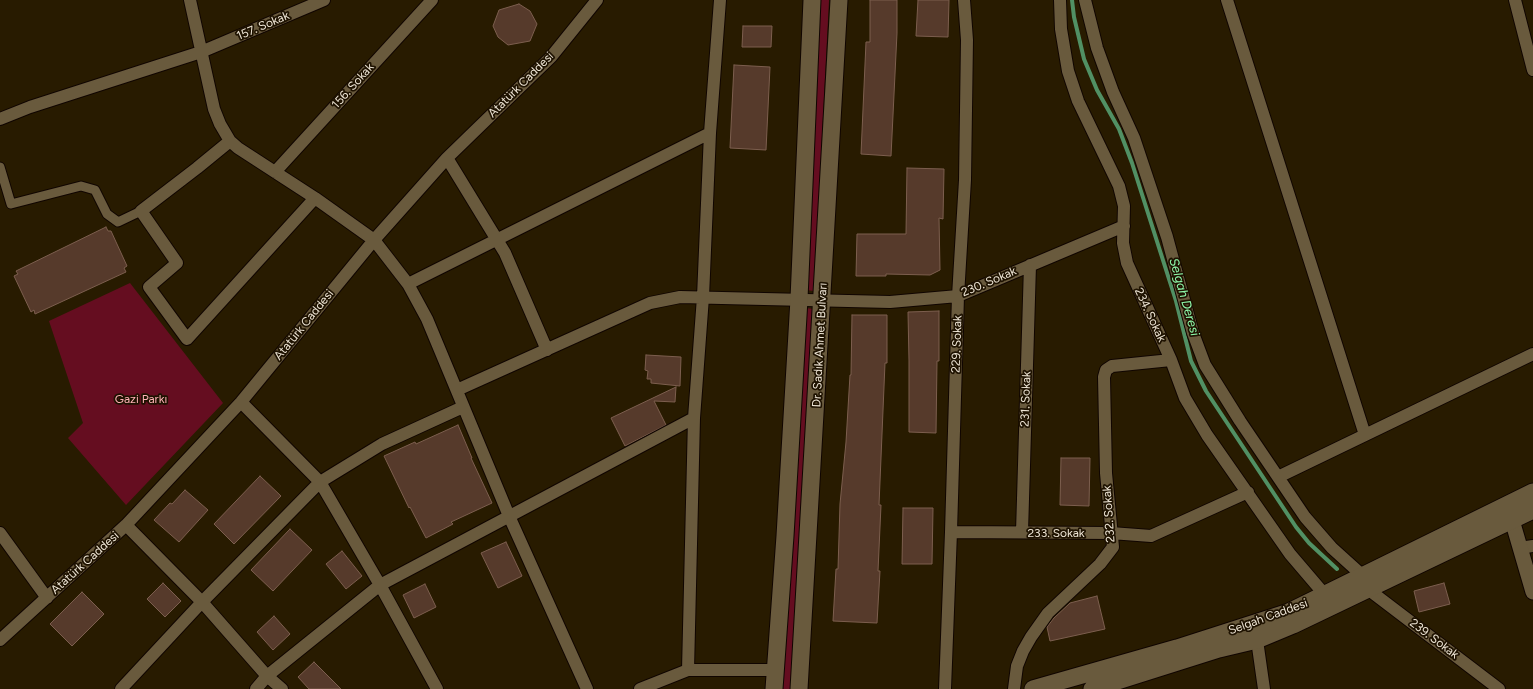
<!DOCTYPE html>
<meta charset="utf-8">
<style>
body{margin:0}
canvas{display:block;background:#281b00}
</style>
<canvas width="1533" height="689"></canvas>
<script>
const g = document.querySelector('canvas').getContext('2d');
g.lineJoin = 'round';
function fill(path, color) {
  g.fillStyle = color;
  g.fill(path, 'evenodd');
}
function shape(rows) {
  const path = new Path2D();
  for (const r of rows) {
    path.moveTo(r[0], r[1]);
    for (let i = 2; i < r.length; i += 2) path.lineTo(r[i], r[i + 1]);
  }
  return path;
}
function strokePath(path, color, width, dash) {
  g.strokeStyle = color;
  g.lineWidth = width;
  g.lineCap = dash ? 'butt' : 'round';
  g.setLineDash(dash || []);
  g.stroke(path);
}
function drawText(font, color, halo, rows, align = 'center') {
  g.font = font + ' Figtree,sans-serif';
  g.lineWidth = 3.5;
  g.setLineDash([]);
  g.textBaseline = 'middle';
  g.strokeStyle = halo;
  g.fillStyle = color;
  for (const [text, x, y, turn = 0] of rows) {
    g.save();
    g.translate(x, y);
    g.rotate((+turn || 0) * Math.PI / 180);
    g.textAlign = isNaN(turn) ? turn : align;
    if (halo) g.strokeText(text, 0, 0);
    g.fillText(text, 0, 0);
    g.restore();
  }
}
fill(shape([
 [820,0,829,0,814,291,806,290],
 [130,283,223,403,126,505,68,438,83,423,49,321],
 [806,308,813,309,791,689,779,689]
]), '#650d20');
strokePath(shape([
 [1072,0,1074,17,1084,59,1097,90,1119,129,1132,163,1176,301,1191,361,1206,391,1296,527,1309,543,1337,569]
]), '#519064', 4);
const building = shape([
 [870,0,897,0,897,33,891,156,861,154,866,42,870,42,870,0],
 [918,0,949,0,948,37,916,36,918,0],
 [519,4,530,11,537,24,530,41,508,45,498,37,493,26,499,10,519,4],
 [743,26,772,26,771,47,742,47,743,26],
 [734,65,770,67,766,150,730,148,734,65],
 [907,168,944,169,943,219,939,218,940,270,930,275,886,274,886,276,856,276,857,234,906,234,907,168],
 [106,227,108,231,111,231,127,266,124,268,126,272,35,314,34,310,31,312,14,276,18,274,16,271,106,227],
 [939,311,939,361,937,361,936,433,909,432,909,361,908,312,939,311],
 [852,315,887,315,887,363,885,363,879,505,881,505,878,571,880,571,877,623,833,621,836,569,838,569,840,504,846,442,850,375,851,375,852,315],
 [646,355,681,357,680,386,651,383,651,379,647,379,648,371,645,370,646,355],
 [676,387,675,402,654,401,666,425,625,446,611,418,676,387],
 [458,425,472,458,471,458,492,503,451,522,453,524,426,538,410,507,409,508,384,456,415,442,416,444,458,425],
 [1061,458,1090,458,1089,506,1060,505,1061,458],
 [260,476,281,496,234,544,214,524,260,476],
 [185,490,208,510,179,542,154,520,170,503,172,504,185,490],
 [903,508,933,508,932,564,902,564,903,508],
 [290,529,312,550,273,591,251,570,290,529],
 [506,542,522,576,498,588,481,553,506,542],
 [342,551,362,576,346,589,326,564,342,551],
 [163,583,181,601,165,617,147,599,163,583],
 [1444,583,1450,604,1419,612,1414,591,1444,583],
 [425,584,436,607,414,618,403,595,425,584],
 [82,592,104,614,72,646,50,624,82,592],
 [1097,596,1105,629,1050,641,1047,627,1054,618,1070,603,1097,596],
 [274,616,290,634,273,650,257,632,274,616],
 [314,662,341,689,309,689,298,677,314,662]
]);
fill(building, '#563a2b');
strokePath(building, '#7c5e4e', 1);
const pedestrian = shape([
 [0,167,11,204,81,186,95,190,107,214,118,222,141,211]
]);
const minor = shape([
 [190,0,214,109,220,124,230,141,238,148,315,198,374,240,408,284,427,319,509,516,587,689],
 [1060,0,1061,29,1068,71,1078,101,1119,186,1124,206,1123,243,1127,263,1171,360,1185,398,1207,435,1290,554,1325,595],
 [1085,0,1097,48,1113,92,1134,138,1167,237,1193,333,1205,365,1240,421,1305,517,1332,548,1363,576],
 [1227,0,1365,435],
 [1515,0,1533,70],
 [0,119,30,107,201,52,324,0],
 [230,141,197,168,141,211,177,263,149,287,187,339,315,198],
 [447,158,505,253,547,350],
 [275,172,432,0],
 [408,284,710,133],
 [457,390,650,303,680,297,890,302,958,296,1124,226],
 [241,402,320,482,380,585,437,689],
 [1278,477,1533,354],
 [126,525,202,602,267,676,256,689],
 [951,532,1111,533,1151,536,1248,492],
 [1022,532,1030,265],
 [0,533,47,598],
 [1520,548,1533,546],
 [1369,590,1499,689],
 [0,640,126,525,241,402,374,240,447,158,551,57,597,0],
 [1257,640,1264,689],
 [688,670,694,418,703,297,710,133,720,0],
 [121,689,202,602,320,482,382,444,463,407],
 [282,689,267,676,380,585,694,418],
 [640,689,688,670,775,670],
 [945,689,951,532,958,296,965,180,967,40,964,0],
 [1014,689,1017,666,1023,651,1031,637,1048,613,1100,564,1113,547,1106,473,1104,377,1106,370,1112,366,1171,360]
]);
const tertiary = shape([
 [1512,520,1533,592]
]);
const secondary = shape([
 [774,689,785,536,799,299,812,0],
 [799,689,839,0],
 [1033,689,1177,648,1289,612,1533,492],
 [1092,689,1219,649,1257,640,1293,625,1533,510]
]);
strokePath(pedestrian, '#100500', 11);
strokePath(minor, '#100500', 14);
strokePath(tertiary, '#100500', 17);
strokePath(secondary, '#100500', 19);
strokePath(pedestrian, '#695a3d', 9);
strokePath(minor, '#695a3d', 12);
strokePath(tertiary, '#695a3d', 15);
strokePath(secondary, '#695a3d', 17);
drawText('12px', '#eee5d5', '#1e1200', [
 ["157. Sokak",263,26,-23],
 ["Atatürk Caddesi",521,85,-45],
 ["156. Sokak",353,86,-48],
 ["230. Sokak",989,282,-23],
 ["234. Sokak",1150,315,65],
 ["Atatürk Caddesi",304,325,-51],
 ["229. Sokak",957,344,-88],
 ["Dr. Sadık Ahmet Bulvarı",820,345,-87],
 ["231. Sokak",1026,399,-88],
 ["232. Sokak",1109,514,-94],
 ["233. Sokak",1056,533],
 ["Atatürk Caddesi",85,563,-42],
 ["Selgah Caddesi",1268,617,-20],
 ["239. Sokak",1434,639,37]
]);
drawText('12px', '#ffb2b6', '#1e1200', [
 ["Gazi Parkı",141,399]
]);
drawText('italic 13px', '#8ffbab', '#1e1200', [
 ["Selgah Deresi",1184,297,74]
]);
</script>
